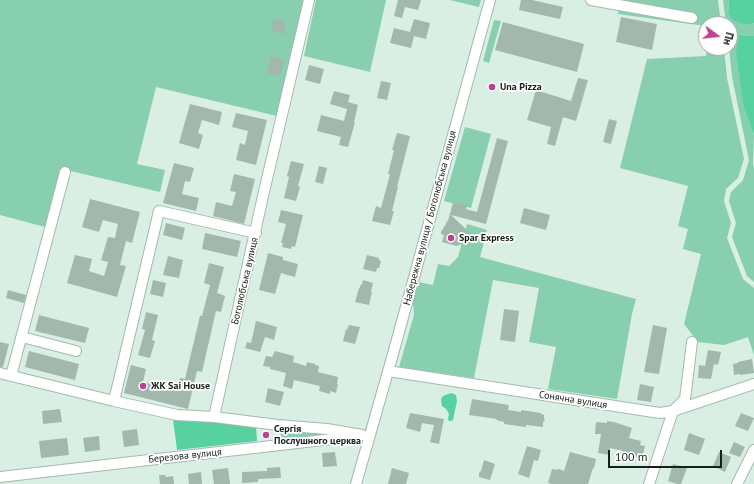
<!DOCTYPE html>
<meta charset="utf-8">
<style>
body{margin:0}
#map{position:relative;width:754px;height:484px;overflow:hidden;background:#d9efe4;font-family:"PT Sans",sans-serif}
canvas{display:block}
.north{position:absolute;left:698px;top:16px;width:40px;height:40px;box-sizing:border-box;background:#fff;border:1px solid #a2a5a3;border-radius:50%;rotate:105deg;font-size:11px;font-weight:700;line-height:16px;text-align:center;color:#161e1a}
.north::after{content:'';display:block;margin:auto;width:14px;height:18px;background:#bc4191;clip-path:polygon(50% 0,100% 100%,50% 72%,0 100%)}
.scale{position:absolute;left:608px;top:450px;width:114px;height:18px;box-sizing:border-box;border:2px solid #161e1a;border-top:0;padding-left:5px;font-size:12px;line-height:14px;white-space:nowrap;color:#161e1a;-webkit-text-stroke:3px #fff;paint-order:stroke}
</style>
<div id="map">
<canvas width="754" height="484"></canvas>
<div class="north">Пн</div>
<div class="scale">100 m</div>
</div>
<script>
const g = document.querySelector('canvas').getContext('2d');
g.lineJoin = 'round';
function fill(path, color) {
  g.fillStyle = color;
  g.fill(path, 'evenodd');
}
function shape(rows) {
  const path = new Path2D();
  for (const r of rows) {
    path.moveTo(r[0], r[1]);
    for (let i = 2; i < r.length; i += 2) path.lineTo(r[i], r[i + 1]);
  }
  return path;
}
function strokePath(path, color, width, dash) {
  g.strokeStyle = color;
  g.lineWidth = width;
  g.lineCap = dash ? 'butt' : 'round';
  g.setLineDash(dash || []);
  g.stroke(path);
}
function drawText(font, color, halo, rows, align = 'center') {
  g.font = font + ' "PT Sans",sans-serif';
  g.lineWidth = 3.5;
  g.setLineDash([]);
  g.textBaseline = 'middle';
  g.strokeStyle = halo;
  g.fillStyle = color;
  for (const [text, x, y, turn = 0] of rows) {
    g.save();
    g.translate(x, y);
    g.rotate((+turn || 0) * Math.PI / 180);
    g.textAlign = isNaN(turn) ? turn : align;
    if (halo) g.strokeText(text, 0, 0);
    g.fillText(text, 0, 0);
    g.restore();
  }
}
fill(shape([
 [0,0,304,0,277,116,156,87,137,164,165,170,160,192,62,169,45,227,0,215],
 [316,0,386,0,370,72,304,56],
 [450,0,481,0,479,7],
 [621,0,718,0,721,24,706,24,706,26,618,14],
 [723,0,729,0,728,13,747,25,754,23,754,36,739,35,744,109,754,135,753,163,754,169,754,282,747,276,732,237,736,223,729,201,731,192,743,180,749,160,732,77,729,48,730,48,730,24,726,24],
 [494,20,501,21,489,63,483,61],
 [707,48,724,48,727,78,744,159,738,178,726,189,724,201,731,223,727,238,743,279,754,288,754,355,748,337,724,345,698,342,684,324,701,254,683,249,688,229,678,226,688,186,620,168,647,59,706,56],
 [465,127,491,134,471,208,444,201],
 [467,224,487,230,480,257,636,299,632,314,617,399,548,389,556,347,529,342,539,288,493,280,474,378,399,367,414,315,413,303,419,282,433,285,438,264,449,266,458,257],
 [278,429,322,433,323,435,279,440,279,438,281,438,280,431,278,430]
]), '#87cfae');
fill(shape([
 [729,0,754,0,754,23,747,25,733,20,728,13],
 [739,35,754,36,754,135,744,109,736,53],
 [451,393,456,395,457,401,453,420,451,421,449,421,448,419,449,414,446,409,442,406,441,400,442,397,445,395],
 [173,419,256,426,257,441,177,450]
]), '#58d1a1');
fill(shape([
 [398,0,421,0,418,10,405,7,402,18,394,16],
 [521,0,532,0,563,7,560,19,519,10],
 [621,17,657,24,652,50,616,42],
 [281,18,283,21,286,22,285,25,287,27,285,29,284,34,272,31,273,26,271,24,273,22,274,19,278,20],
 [414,19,430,23,426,39,414,36,411,48,390,43,394,28,410,32],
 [503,22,584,44,577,72,495,50],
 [271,56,284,59,280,76,267,73],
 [309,65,324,69,320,84,305,80],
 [578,78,588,80,576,121,563,117,555,146,547,144,551,127,527,120,536,90,571,101],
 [381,81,391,83,387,100,377,98],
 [334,91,350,95,348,102,358,105,354,122,355,122,348,147,339,145,341,137,317,131,321,115,344,121,347,109,330,104],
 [190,104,222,112,219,125,202,120,198,133,203,135,199,149,179,143],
 [236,113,267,120,256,165,236,160,240,143,245,145,248,131,232,127],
 [609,119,617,121,611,144,603,142],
 [397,133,410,136,397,187,398,187,392,211,394,211,390,225,372,221,376,206,381,208,390,174,388,174,394,150,392,150],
 [497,138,508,141,486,224,451,215,468,231,470,235,468,240,465,243,456,246,442,242,444,235,441,234,441,232,446,224,447,221,448,221,453,202,467,206,466,209,477,212],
 [291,161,304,164,298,186,300,187,296,201,284,198,289,177,287,176],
 [174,163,194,168,190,182,185,181,182,194,199,198,196,211,163,203],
 [319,166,327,168,323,184,315,182],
 [234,174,255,179,244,224,213,216,216,202,232,206,236,192,230,191],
 [90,199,140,212,132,243,126,241,120,265,126,266,117,297,67,283,75,255,92,259,89,271,104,276,108,262,101,260,108,237,115,238,118,224,103,220,99,232,82,227],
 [524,208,550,215,546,230,520,223],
 [281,210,303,215,295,247,292,246,291,249,282,247,283,243,281,243,286,224,278,222],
 [166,223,185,228,182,240,163,235],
 [205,233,241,241,237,257,202,249],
 [268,253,283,257,283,260,298,264,295,277,281,273,275,294,259,290],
 [367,255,379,258,379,260,381,261,379,268,377,268,376,272,363,269],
 [168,256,183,260,179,278,163,275],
 [209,263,224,267,217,293,225,296,221,312,216,311,202,372,197,371,188,409,124,393,131,365,146,369,143,382,177,390,180,378,185,379,200,316,202,316,210,285,204,283],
 [153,280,166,283,163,297,150,294],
 [363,280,373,283,371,292,372,292,369,305,355,302,359,288,359,289,361,284,362,285],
 [8,290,26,295,24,303,6,298],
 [504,309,519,311,515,342,500,340],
 [146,312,158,315,152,340,155,341,150,358,138,355,145,330,142,329],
 [39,315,89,328,85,343,35,331],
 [256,321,277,327,274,340,265,337,260,352,245,348,247,342,251,343],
 [349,325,360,327,355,344,343,341,346,329,347,330],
 [653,325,667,328,659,374,644,372],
 [0,342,9,344,3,367,0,367],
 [708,350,721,352,718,365,714,364,711,379,698,378,699,365,705,366],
 [29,351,79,364,75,380,25,367],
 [275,351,294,356,293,362,306,366,307,362,315,364,315,365,319,366,318,372,338,377,337,384,338,384,336,393,330,391,330,394,319,391,320,386,294,380,292,389,283,386,286,373,270,369,270,367,263,366,266,356,272,357],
 [752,359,754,373,740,375,739,374,734,375,733,364,738,363,738,362],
 [640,384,654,387,651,402,637,400],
 [268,388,284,392,280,406,265,402],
 [472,399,509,405,508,410,521,412,521,410,541,413,541,414,544,415,544,419,545,421,543,422,543,427,526,425,526,427,504,424,504,422,496,420,497,419,469,415],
 [60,409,62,422,43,424,42,411],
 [410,413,444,419,439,444,430,442,434,425,422,423,420,432,406,428],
 [741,413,754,418,748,431,735,426],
 [607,421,614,422,632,428,629,438,641,441,640,445,645,446,642,458,623,453,623,451,610,448,609,455,598,453,601,434,595,434,596,422,607,423],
 [137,429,139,445,124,447,122,431],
 [689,433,705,439,699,455,684,450],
 [99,436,100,450,85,452,83,438],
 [67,438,69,455,41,458,39,441],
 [734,442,745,447,740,457,729,453],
 [527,446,541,450,538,461,534,460,529,478,518,474],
 [335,452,337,466,323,467,322,453],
 [570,452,596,459,594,468,593,468,588,484,552,484,548,483,552,469,557,470,557,469,559,469,564,471],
 [719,452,731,457,725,472,713,466],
 [484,460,495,464,490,480,479,477,479,473,481,471],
 [673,464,687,468,681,484,677,484,668,481],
 [280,467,281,478,258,479,258,482,242,483,242,472,267,471,267,468],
 [228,468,230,484,214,484,212,470],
 [392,468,409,473,406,484,388,484],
 [201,472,202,484,189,484,188,474],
 [159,475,165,475,166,477,173,476,174,484,160,484]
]), '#a2b8ad');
const minor = shape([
 [309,0,263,196,214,417,278,425,327,429,362,435],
 [591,0,692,18],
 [22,337,76,351],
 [388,371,660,413,673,411,754,384],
 [0,373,114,401,177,415,214,417],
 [11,376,65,172],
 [114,401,159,211,256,233],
 [0,477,350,437],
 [356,484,393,354,490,0],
 [649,484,673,411,685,399,692,342],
 [737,484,754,450]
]);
strokePath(minor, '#a4b9af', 12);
strokePath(minor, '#fff', 10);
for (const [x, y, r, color] of [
 [492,87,4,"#bc4191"],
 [451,238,4,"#bc4191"],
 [143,386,4,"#bc4191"],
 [266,435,4,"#bc4191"]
]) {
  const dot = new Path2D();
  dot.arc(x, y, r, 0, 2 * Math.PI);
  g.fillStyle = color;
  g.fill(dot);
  strokePath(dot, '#fff', 1.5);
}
drawText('bold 10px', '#161e1a', '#fff', [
 ["Una Pizza",500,87],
 ["Spar Express",459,238],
 ["ЖК Sai House",151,386],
 ["Сергія",274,429],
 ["Послушного церква",274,441]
], 'left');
drawText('10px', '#161e1a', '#fff', [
 ["Набережна вулиця / Боголюбська вулиця",430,218,-75],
 ["Боголюбська вулиця",245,281,-77],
 ["Сонячна вулиця",573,400,9],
 ["Березова вулиця",185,456,-6]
]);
</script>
